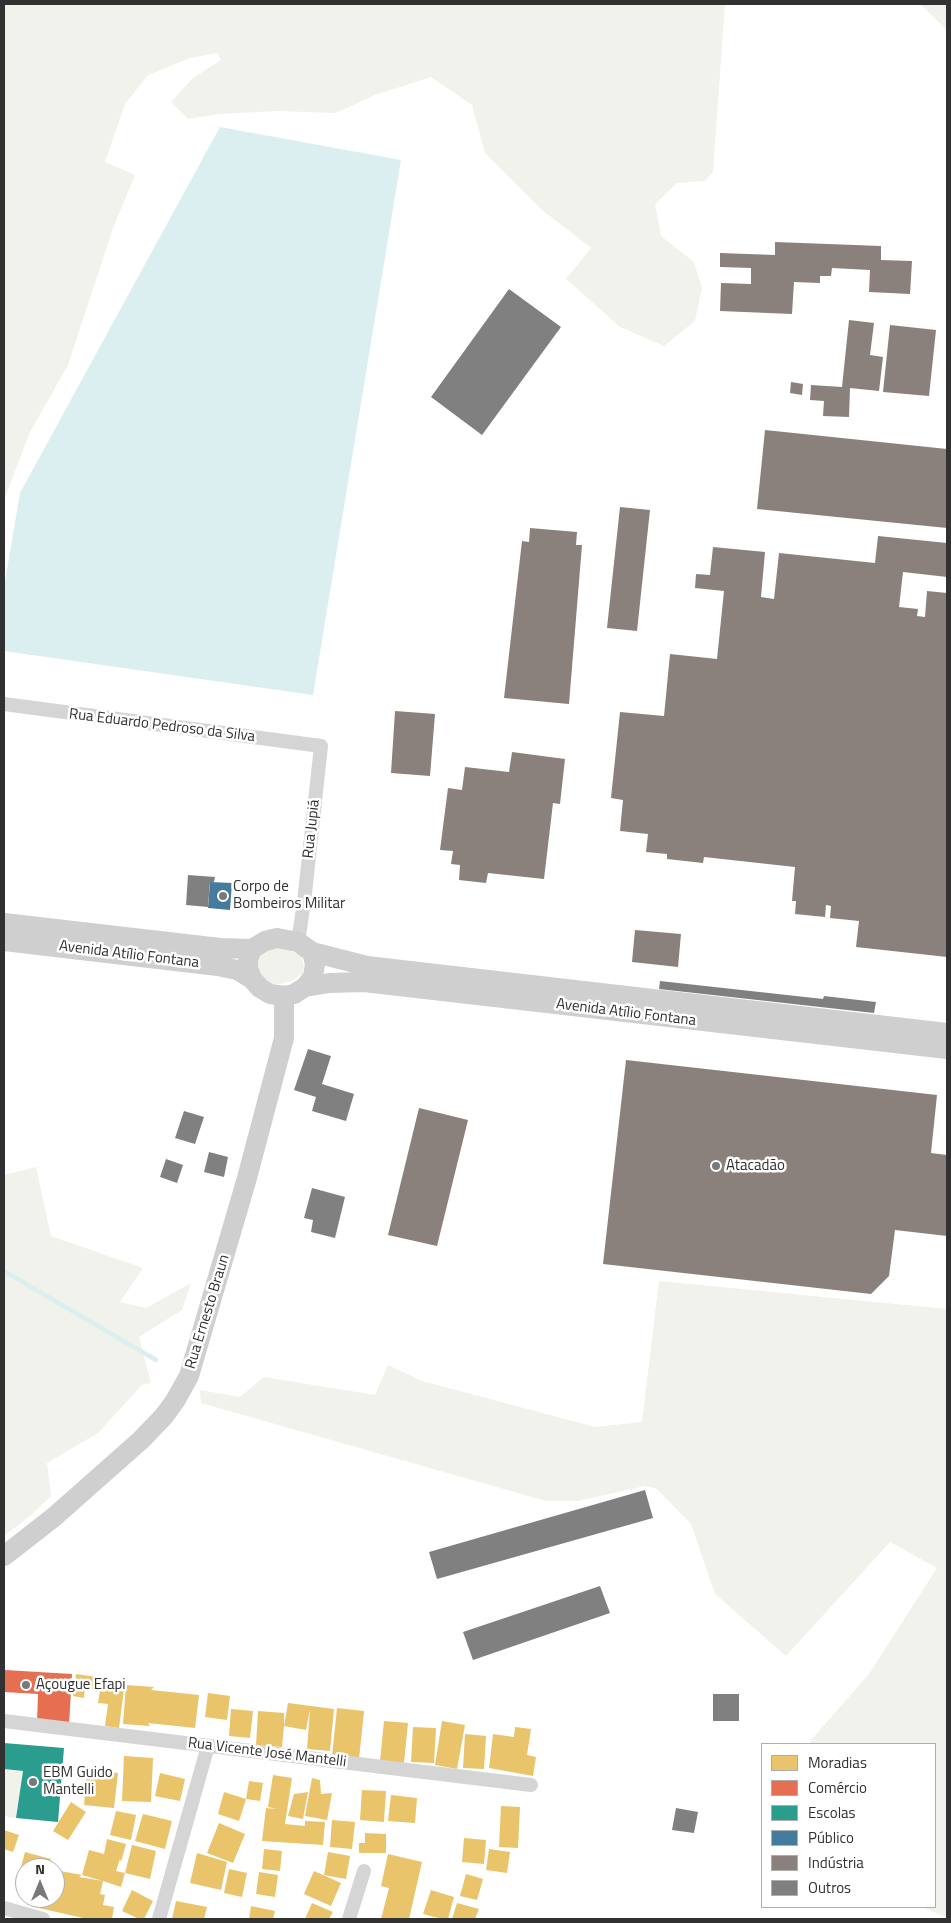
<!DOCTYPE html>
<meta charset="utf-8">
<style>
body{margin:0}
#map{position:relative;width:951px;height:1923px;overflow:hidden;background:#fff;font-family:"Titillium Web",sans-serif}
canvas{display:block}
.frame{position:absolute;inset:0;border:5px solid #313131;pointer-events:none}
.legend{position:absolute;left:761px;top:1743px;width:175px;height:165px;box-sizing:border-box;background:#fff;border:1px solid #adadad;margin:0;padding:6px 9px;list-style:none;font-size:15px;color:#313131}
.legend li{display:flex;align-items:center;gap:10px;height:25px}
.legend b{width:25px;border:1px solid #adadad}
.north{position:absolute;left:15px;top:1858px;width:50px;height:50px;box-sizing:border-box;background:#fff;border:1px solid #adadad;border-radius:50%;rotate:0deg;font-size:14px;font-weight:700;line-height:20px;text-align:center;color:#313131}
.north::after{content:'';display:block;margin:auto;width:18px;height:22px;background:#797979;clip-path:polygon(50% 0,100% 100%,50% 72%,0 100%)}
</style>
<div id="map">
<canvas width="951" height="1923"></canvas>
<div class="frame"></div>
<ul class="legend">
<li><b style="height:14px;background:#e9c46a"></b>Moradias</li>
<li><b style="height:14px;background:#e76f51"></b>Comércio</li>
<li><b style="height:14px;background:#2a9d8f"></b>Escolas</li>
<li><b style="height:14px;background:#457b9d"></b>Público</li>
<li><b style="height:14px;background:#8a817c"></b>Indústria</li>
<li><b style="height:14px;background:#808080"></b>Outros</li>
</ul>
<div class="north">N</div>
</div>
<script>
const g = document.querySelector('canvas').getContext('2d');
g.lineJoin = 'round';
function fill(path, color) {
  g.fillStyle = color;
  g.fill(path, 'evenodd');
}
function shape(rows) {
  const path = new Path2D();
  for (const r of rows) {
    path.moveTo(r[0], r[1]);
    for (let i = 2; i < r.length; i += 2) path.lineTo(r[i], r[i + 1]);
  }
  return path;
}
function strokePath(path, color, width, dash) {
  g.strokeStyle = color;
  g.lineWidth = width;
  g.lineCap = dash ? 'butt' : 'round';
  g.setLineDash(dash || []);
  g.stroke(path);
}
function drawText(font, color, halo, rows, align = 'center') {
  g.font = font + ' "Titillium Web",sans-serif';
  g.lineWidth = 5;
  g.setLineDash([]);
  g.textBaseline = 'middle';
  g.strokeStyle = halo;
  g.fillStyle = color;
  for (const [text, x, y, turn = 0] of rows) {
    g.save();
    g.translate(x, y);
    g.rotate((+turn || 0) * Math.PI / 180);
    g.textAlign = isNaN(turn) ? turn : align;
    if (halo) g.strokeText(text, 0, 0);
    g.fillText(text, 0, 0);
    g.restore();
  }
}
fill(shape([
 [4,4,725,4,713,172,705,181,677,183,655,204,661,236,694,262,702,288,695,321,664,346,620,327,566,279,591,248,542,210,485,153,472,105,431,77,375,95,336,113,278,111,219,114,188,119,171,102,193,78,221,60,217,53,190,58,148,75,125,104,105,162,135,175,113,228,68,365,30,432,4,500],
 [920,4,947,4,947,30],
 [275,948,284,948,302,956,304,968,303,973,294,980,280,984,274,984,269,982,259,975,256,960,262,952],
 [36,1167,51,1236,143,1268,120,1302,146,1308,191,1283,182,1310,139,1337,151,1383,142,1385,98,1433,47,1463,51,1496,30,1516,4,1536,4,1175],
 [659,1281,947,1309,947,1918,922,1907,935,1907,935,1744,811,1744,810,1741,869,1674,937,1568,890,1542,786,1656,715,1594,691,1524,657,1489,645,1486,578,1501,546,1501,201,1403,200,1390,240,1397,264,1377,375,1395,388,1365,422,1381,595,1427,642,1422],
 [4,1769,23,1771,16,1818,4,1816]
]), '#f1f2eb');
fill(shape([
 [220,127,401,160,313,695,4,651,4,587,20,493]
]), '#dbeef0');
fill(shape([
 [76,1674,125,1681,119,1728,105,1726,108,1704,98,1703,100,1690,85,1688,84,1698,73,1696],
 [126,1685,154,1687,151,1690,199,1695,195,1728,148,1723,150,1726,123,1724],
 [208,1693,230,1696,227,1720,205,1717],
 [288,1703,334,1709,330,1751,307,1749,310,1709,306,1730,284,1726,282,1747,256,1745,258,1711,284,1713,284,1726],
 [337,1708,364,1711,359,1759,332,1756],
 [231,1709,253,1711,250,1738,229,1736],
 [384,1721,408,1723,404,1763,380,1761],
 [442,1721,465,1725,457,1769,435,1765],
 [413,1727,436,1728,434,1763,411,1762],
 [515,1727,531,1729,527,1755,536,1757,533,1776,489,1768,493,1734,514,1737],
 [465,1734,486,1736,484,1769,463,1768],
 [124,1756,153,1758,151,1802,122,1801],
 [87,1769,118,1773,114,1808,84,1805],
 [160,1773,185,1779,180,1801,155,1796],
 [273,1775,292,1778,285,1824,305,1826,305,1821,325,1822,323,1845,262,1841,266,1808,277,1809,268,1807],
 [312,1778,320,1780,321,1794,332,1793,327,1820,305,1816],
 [249,1781,263,1783,260,1801,246,1799],
 [362,1790,386,1791,384,1822,360,1820],
 [224,1792,246,1799,239,1821,218,1814],
 [308,1792,303,1819,288,1816,294,1794],
 [391,1795,417,1798,415,1823,388,1821],
 [71,1802,86,1812,68,1840,53,1831],
 [501,1806,520,1807,518,1848,499,1847],
 [116,1811,136,1815,131,1840,110,1835],
 [143,1814,172,1821,165,1849,135,1841],
 [332,1820,355,1822,352,1849,330,1847],
 [219,1823,245,1834,233,1863,207,1853],
 [4,1830,19,1835,13,1852,4,1849],
 [365,1833,386,1834,386,1853,359,1853,359,1843,365,1843],
 [464,1838,486,1840,484,1864,462,1862],
 [107,1839,126,1844,121,1862,120,1859,116,1871,125,1873,121,1887,103,1881,100,1894,105,1895,103,1905,114,1907,112,1919,83,1919,83,1918,39,1908,41,1898,55,1898,55,1870,82,1875,79,1877,103,1881,82,1875,89,1850,104,1854],
 [132,1845,156,1851,150,1879,125,1873],
 [264,1849,282,1851,280,1871,262,1869],
 [489,1849,510,1852,507,1873,486,1870],
 [25,1852,51,1859,48,1868,25,1868,25,1884,17,1882],
 [328,1852,350,1856,346,1879,324,1875],
 [197,1853,227,1862,221,1890,190,1883],
 [388,1854,422,1862,409,1919,381,1919,389,1888,381,1886],
 [229,1869,247,1873,242,1897,224,1893],
 [314,1871,341,1883,331,1906,304,1894],
 [259,1872,278,1875,275,1897,256,1894],
 [466,1874,483,1879,477,1900,460,1896],
 [132,1890,153,1901,144,1919,139,1919,122,1911],
 [431,1890,454,1897,448,1919,442,1919,423,1914],
 [176,1901,207,1907,204,1919,172,1919],
 [312,1903,333,1912,329,1919,305,1919],
 [457,1903,479,1909,475,1919,452,1919],
 [251,1906,275,1911,273,1919,249,1919]
]), '#e9c46a');
fill(shape([
 [5,1670,72,1674,69,1725,37,1723,38,1694,4,1692]
]), '#e76f51');
fill(shape([
 [4,1743,64,1748,58,1822,16,1818,23,1771,4,1769]
]), '#2a9d8f');
fill(shape([
 [210,882,232,883,230,910,208,908]
]), '#457b9d');
fill(shape([
 [775,242,881,246,881,260,912,261,910,294,869,292,870,270,832,268,831,276,820,276,820,283,794,282,792,314,720,311,721,283,751,284,751,268,720,267,720,253,775,255],
 [849,320,874,323,870,355,883,357,879,391,850,388,849,417,823,416,824,401,810,400,811,385,842,387],
 [890,325,936,330,929,396,883,392],
 [791,382,803,384,802,395,790,393],
 [765,430,947,449,947,528,757,509],
 [620,507,650,510,637,631,607,628],
 [530,528,577,532,576,545,582,545,569,704,504,698,522,541,529,542],
 [878,536,947,543,947,577,903,572,899,607,918,609,917,616,925,617,927,591,947,593,947,957,856,947,859,921,830,918,831,906,826,905,825,917,795,914,796,901,792,901,795,867,704,857,703,863,667,859,667,854,646,852,648,834,620,831,623,800,611,798,620,712,664,716,670,654,717,659,724,591,695,588,696,574,710,575,713,547,765,552,761,597,774,599,779,553,875,563],
 [395,711,435,714,430,776,391,773],
 [512,752,565,759,560,804,553,803,544,879,488,873,486,883,459,880,460,865,451,864,453,851,440,850,448,788,462,790,465,767,509,772],
 [635,930,681,934,678,967,632,962],
 [626,1060,937,1095,931,1153,947,1155,947,1236,895,1230,889,1276,871,1294,603,1264],
 [419,1108,468,1120,437,1246,388,1235]
]), '#8a817c');
strokePath(shape([
 [4,1271,156,1360]
]), '#dbeef0', 4.5);
fill(shape([
 [509,289,561,327,482,435,431,397],
 [188,875,215,877,214,882,210,882,208,907,186,905],
 [660,981,823,999,824,996,876,1002,874,1013,659,989],
 [308,1049,331,1056,322,1084,354,1094,346,1121,312,1111,316,1097,294,1090],
 [184,1111,204,1117,195,1144,175,1138],
 [209,1152,228,1157,224,1177,204,1172],
 [166,1159,183,1165,177,1183,160,1177],
 [312,1188,345,1197,335,1238,311,1232,313,1220,304,1218],
 [645,1490,653,1518,437,1579,429,1552],
 [600,1586,610,1613,473,1660,463,1632],
 [713,1694,739,1694,739,1721,713,1721],
 [676,1808,698,1812,694,1833,672,1830]
]), '#808080');
strokePath(shape([
 [4,704,321,746,304,902,298,942],
 [4,1721,531,1785],
 [4,1908,43,1919],
 [159,1919,208,1746],
 [349,1919,364,1871]
]), '#d5d5d5', 14);
strokePath(shape([
 [4,923,220,948,252,949],
 [277,938,298,942,312,952,315,964,313,977,305,987,294,994,284,996,270,994,260,988,252,979,248,968,248,959,252,949,265,941,277,938],
 [4,941,218,966,237,970,252,979],
 [312,952,367,966,947,1033],
 [305,987,329,983,364,982,947,1049],
 [4,1556,54,1517,141,1440,164,1416,175,1401,189,1376,247,1178,284,1038,284,996]
]), '#cfcfcf', 20);
for (const [x, y, r, color] of [
 [223,896,5,"#797979"],
 [716,1166,5,"#797979"],
 [26,1685,5,"#797979"],
 [33,1782,5,"#797979"]
]) {
  const dot = new Path2D();
  dot.arc(x, y, r, 0, 2 * Math.PI);
  g.fillStyle = color;
  g.fill(dot);
  strokePath(dot, '#fff', 2);
}
drawText('15px', '#313131', '#fff', [
 ["Rua Eduardo Pedroso da Silva",162,726,7],
 ["Rua Jupiá",312,829,-84],
 ["Avenida Atílio Fontana",129,955,7],
 ["Avenida Atílio Fontana",626,1013,7],
 ["Rua Ernesto Braun",208,1312,-73],
 ["Rua Vicente José Mantelli",267,1753,7]
]);
drawText('15px', '#313131', '#fff', [
 ["Corpo de",233,887],
 ["Bombeiros Militar",233,904],
 ["Atacadão",726,1166],
 ["Açougue Efapi",36,1685],
 ["EBM Guido",43,1773],
 ["Mantelli",43,1790]
], 'left');
</script>
